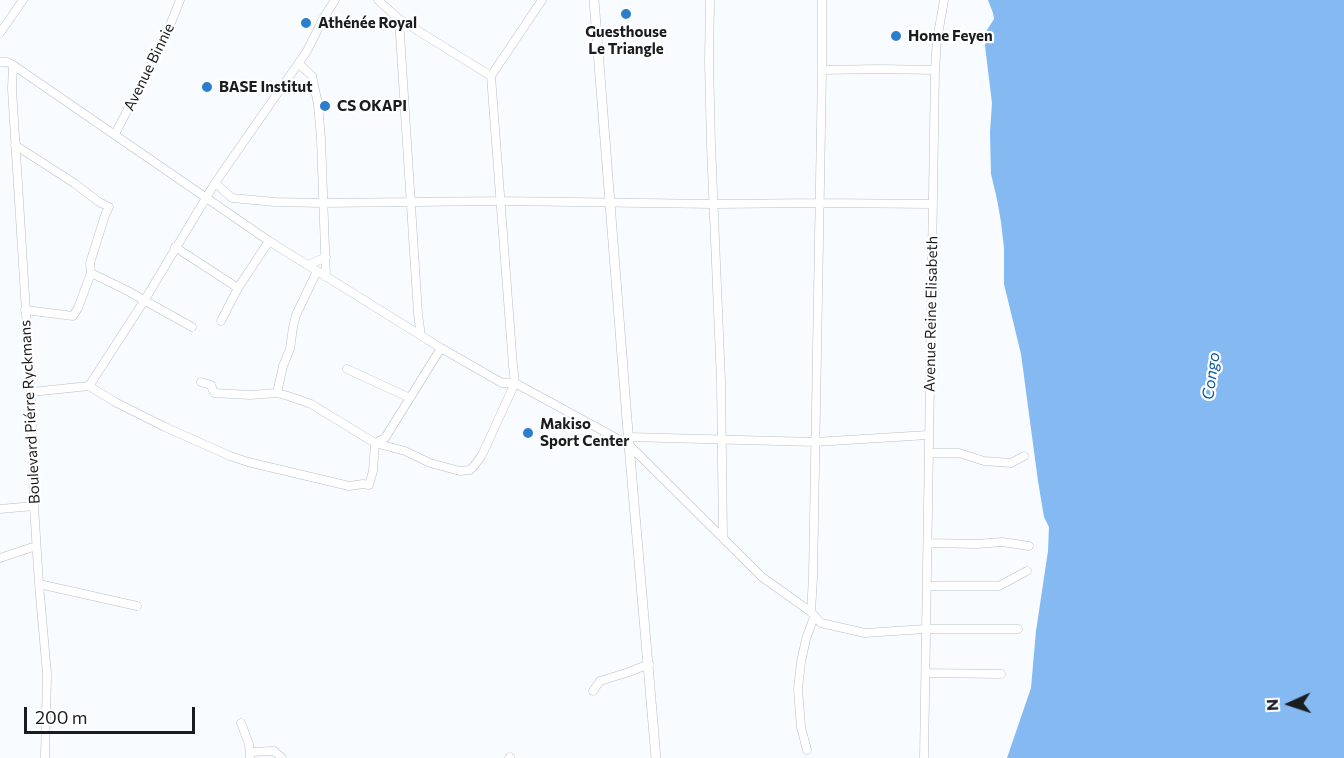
<!DOCTYPE html>
<meta charset="utf-8">
<style>
body{margin:0}
#map{position:relative;width:1344px;height:758px;overflow:hidden;background:#f8fbff;font-family:Commissioner,sans-serif}
canvas{display:block}
.north{position:absolute;left:1260px;top:674px;width:60px;height:60px;-webkit-text-stroke:4px #fff;paint-order:stroke;rotate:267deg;font-size:16px;font-weight:700;line-height:24px;text-align:center;color:#1a1d20}
.north::after{content:'';display:block;margin:auto;width:21px;height:27px;background:#1a1d20;clip-path:polygon(50% 0,100% 100%,50% 72%,0 100%)}
.scale{position:absolute;left:24px;top:707px;width:171px;height:27px;box-sizing:border-box;border:3px solid #1a1d20;border-top:0;padding-left:8px;font-size:18px;line-height:21px;white-space:nowrap;color:#1a1d20;-webkit-text-stroke:4px #fff;paint-order:stroke}
</style>
<div id="map">
<canvas width="1344" height="758"></canvas>
<div class="north">N</div>
<div class="scale">200 m</div>
</div>
<script>
const g = document.querySelector('canvas').getContext('2d');
g.lineJoin = 'round';
function fill(path, color) {
  g.fillStyle = color;
  g.fill(path, 'evenodd');
}
function shape(rows) {
  const path = new Path2D();
  for (const r of rows) {
    path.moveTo(r[0], r[1]);
    for (let i = 2; i < r.length; i += 2) path.lineTo(r[i], r[i + 1]);
  }
  return path;
}
function strokePath(path, color, width, dash) {
  g.strokeStyle = color;
  g.lineWidth = width;
  g.lineCap = dash ? 'butt' : 'round';
  g.setLineDash(dash || []);
  g.stroke(path);
}
function drawText(font, color, halo, rows, align = 'center') {
  g.font = font + ' Commissioner,sans-serif';
  g.lineWidth = 4.5;
  g.setLineDash([]);
  g.textBaseline = 'middle';
  g.strokeStyle = halo;
  g.fillStyle = color;
  for (const [text, x, y, turn = 0] of rows) {
    g.save();
    g.translate(x, y);
    g.rotate((+turn || 0) * Math.PI / 180);
    g.textAlign = isNaN(turn) ? turn : align;
    if (halo) g.strokeText(text, 0, 0);
    g.fillText(text, 0, 0);
    g.restore();
  }
}
fill(shape([
 [988,0,1344,0,1344,758,1007,758,1031,688,1036,631,1048,551,1049,527,1044,517,1038,481,1021,354,1004,284,1004,248,1001,222,997,199,991,174,990,132,992,103,985,46,987,30,994,19,993,13]
]), '#84b9f2');
const minor = shape([
 [378,0,399,19,491,76],
 [710,0,709,62,711,145,721,381,723,537],
 [399,19,418,314,421,336],
 [0,33,23,0],
 [0,62,7,62,13,65,269,241,441,348,502,383,515,383,629,445,762,577,811,612,821,623,865,633,925,629,1018,629],
 [299,64,312,76,318,104,321,139,326,277],
 [13,65,12,89,31,392,34,506,39,584,47,674,45,758],
 [822,70,879,69,935,70],
 [115,134,165,38,180,0],
 [15,145,74,183,99,202,109,207,105,215,90,263,91,273,78,308,73,316,25,310],
 [215,183,232,198,275,202,323,203,501,201,714,204,819,203,933,204],
 [175,247,238,288],
 [308,265,326,257],
 [91,273,126,290,192,327],
 [221,321,238,288,269,241],
 [347,369,410,398],
 [201,382,211,385,214,393,250,395,277,393,288,396,311,404,375,443,405,451,430,463,460,471,470,470,474,466,482,455,515,383,513,366,491,76,542,0],
 [89,386,144,301,215,183,307,51,324,17,335,0],
 [31,392,89,386,115,402,165,427,230,456,248,462,349,486,363,484,369,485,373,471,375,443],
 [277,393,283,366,290,349,293,327,296,315,317,271],
 [629,437,815,442,928,435],
 [375,443,385,438,441,348],
 [929,453,959,453,984,461,1011,463,1024,456],
 [0,509,34,506],
 [928,543,977,544,1002,542,1029,546],
 [0,558,36,546],
 [39,584,137,606],
 [927,586,999,586,1027,571],
 [811,612,813,577,822,70,822,0],
 [926,673,1001,674],
 [593,691,600,681,629,672,649,664],
 [241,723,249,744,250,758],
 [807,750,801,727,798,689,801,662,806,639,814,617],
 [250,752,274,751,282,758],
 [509,758,510,757],
 [924,758,935,70,937,40,944,0]
]);
const major = shape([
 [594,0,629,445,656,758]
]);
strokePath(minor, '#b8bfc7', 9);
strokePath(major, '#b8bfc7', 10);
strokePath(minor, '#fff', 8);
strokePath(major, '#fff', 9);
for (const [x, y, r, color] of [
 [626,14,6,"#2b7ecc"],
 [306,23,6,"#2b7ecc"],
 [896,36,6,"#2b7ecc"],
 [207,87,6,"#2b7ecc"],
 [325,106,6,"#2b7ecc"],
 [528,433,6,"#2b7ecc"]
]) {
  const dot = new Path2D();
  dot.arc(x, y, r, 0, 2 * Math.PI);
  g.fillStyle = color;
  g.fill(dot);
  strokePath(dot, '#fff', 2);
}
drawText('bold 15px', '#1a1d20', '#fff', [
 ["Athénée Royal",318,23],
 ["Guesthouse",626,32,"center"],
 ["Le Triangle",626,49,"center"],
 ["Home Feyen",908,36],
 ["BASE Institut",219,87],
 ["CS OKAPI",337,106],
 ["Makiso",540,424],
 ["Sport Center",540,441]
], 'left');
drawText('15px', '#1a1d20', '#fff', [
 ["Avenue Binnie",149,67,-64],
 ["Avenue Reine Elisabeth",931,314,-89],
 ["Boulevard Piérre Ryckmans",30,412,-93]
]);
drawText('italic 16px', '#09599d', '#fff', [
 ["Congo",1211,376,-82]
]);
</script>
